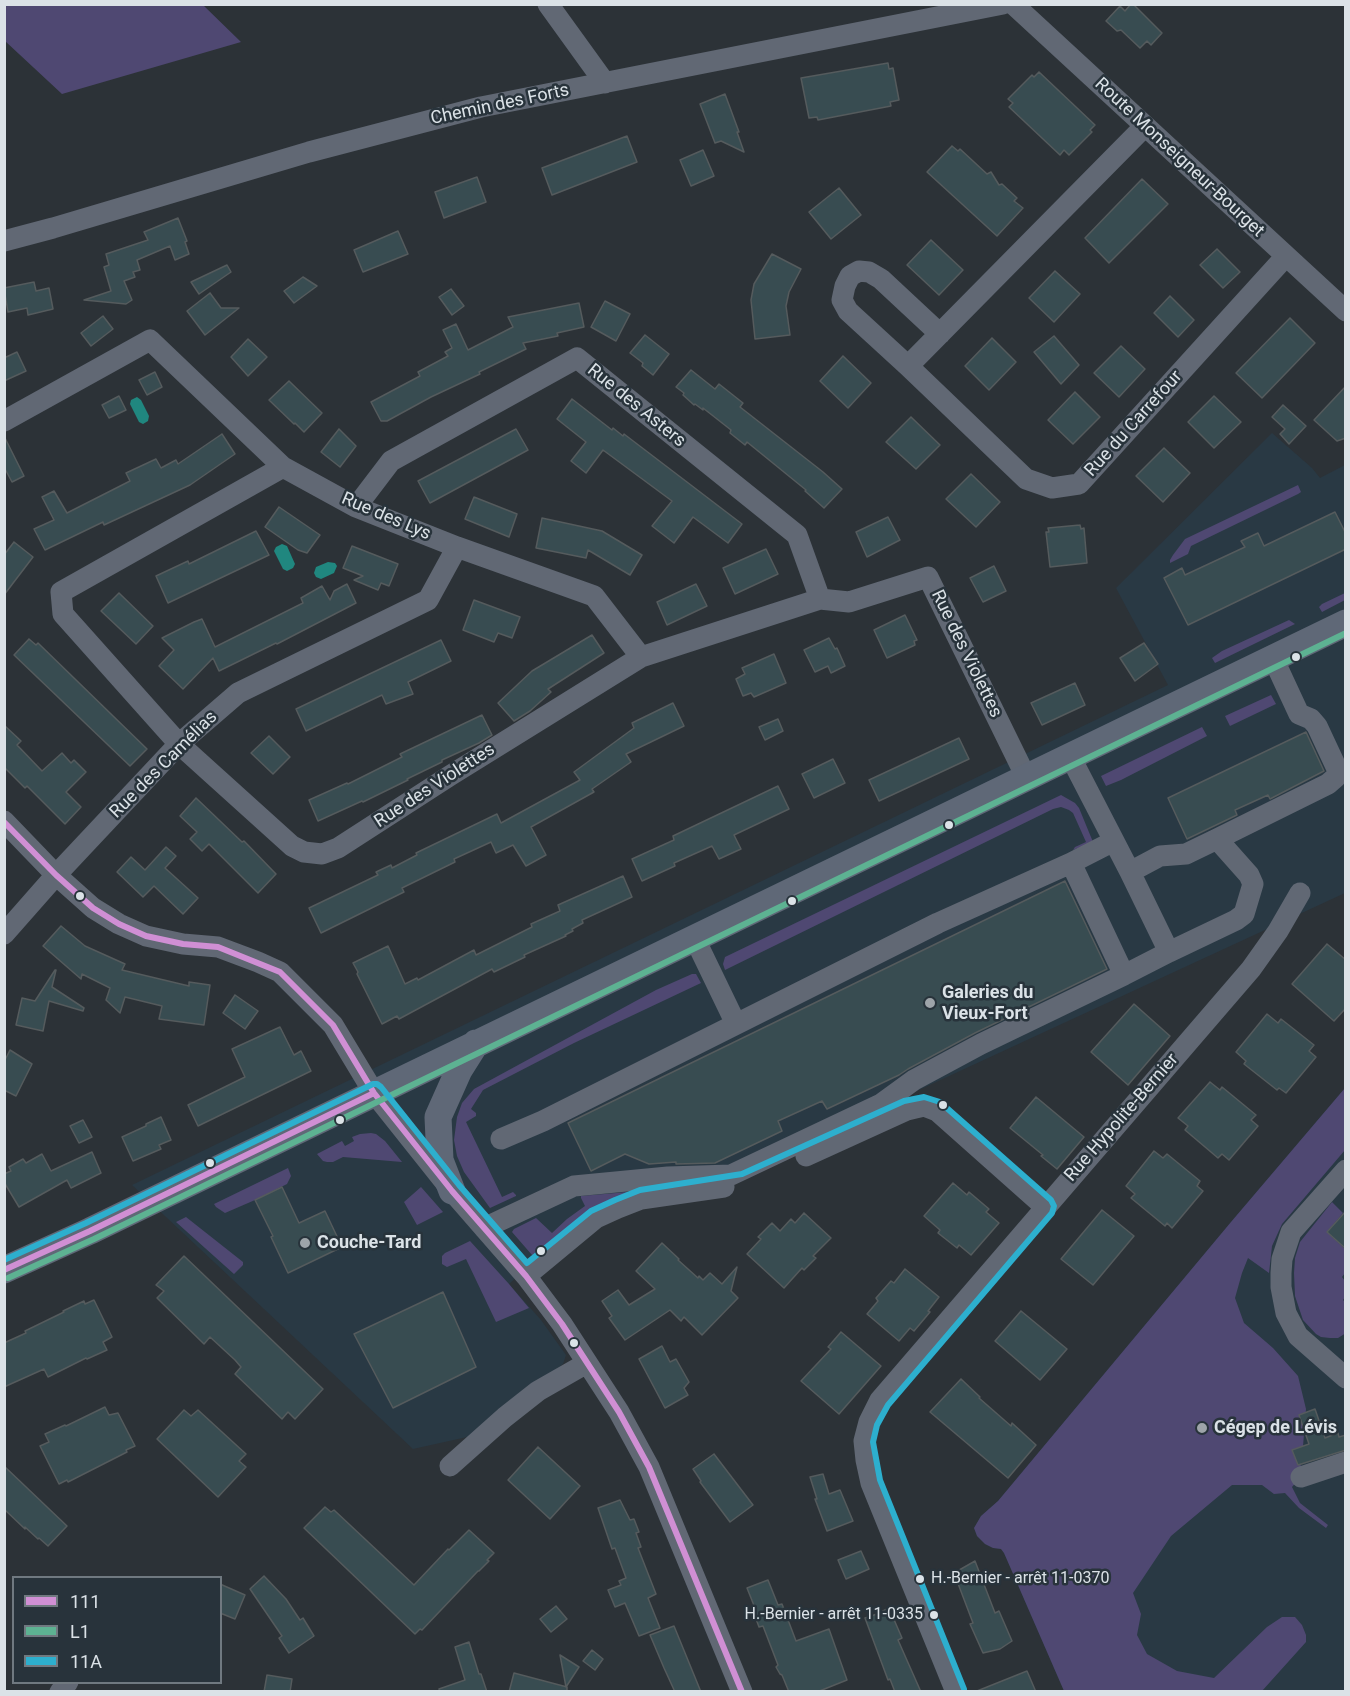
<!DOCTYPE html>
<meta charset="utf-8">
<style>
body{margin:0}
#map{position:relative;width:1350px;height:1696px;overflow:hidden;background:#2c3237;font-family:Roboto,sans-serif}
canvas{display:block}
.frame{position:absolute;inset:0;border:6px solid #dbe2e7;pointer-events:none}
.legend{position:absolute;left:12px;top:1576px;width:210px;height:108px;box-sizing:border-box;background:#28333b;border:2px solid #707980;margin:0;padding:8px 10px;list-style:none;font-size:18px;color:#dbe2e7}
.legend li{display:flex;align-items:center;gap:12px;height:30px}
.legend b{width:30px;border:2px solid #707980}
</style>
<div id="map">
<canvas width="1350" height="1696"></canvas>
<div class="frame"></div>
<ul class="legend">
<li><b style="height:8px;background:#d08fd4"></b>111</li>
<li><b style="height:8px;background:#5db292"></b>L1</li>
<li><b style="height:8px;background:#2dafce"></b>11A</li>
</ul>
</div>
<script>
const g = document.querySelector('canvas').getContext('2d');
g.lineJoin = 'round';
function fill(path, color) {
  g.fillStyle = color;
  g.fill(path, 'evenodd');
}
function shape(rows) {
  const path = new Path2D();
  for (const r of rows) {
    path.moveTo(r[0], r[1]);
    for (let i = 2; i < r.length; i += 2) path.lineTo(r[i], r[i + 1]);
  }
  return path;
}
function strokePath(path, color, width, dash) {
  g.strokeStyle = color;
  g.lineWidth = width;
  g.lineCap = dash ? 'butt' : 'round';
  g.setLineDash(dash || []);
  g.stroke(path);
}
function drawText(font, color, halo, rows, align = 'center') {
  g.font = font + ' Roboto,sans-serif';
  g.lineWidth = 5;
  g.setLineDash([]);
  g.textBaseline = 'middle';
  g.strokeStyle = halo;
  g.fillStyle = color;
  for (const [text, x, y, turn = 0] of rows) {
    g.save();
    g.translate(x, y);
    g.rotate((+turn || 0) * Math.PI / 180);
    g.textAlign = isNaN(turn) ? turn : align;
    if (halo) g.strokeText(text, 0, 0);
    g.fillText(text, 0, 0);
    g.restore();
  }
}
fill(shape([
 [1272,433,1312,468,1320,478,1345,465,1345,893,908,1095,896,1107,577,1223,509,1284,541,1320,566,1355,563,1364,476,1435,413,1449,132,1185,1168,685,1116,588],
 [1345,1088,1345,1691,1064,1691,1004,1553,1001,1549,993,1548,985,1544,977,1536,974,1528,981,1516,998,1501,1231,1222]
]), '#293944');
fill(shape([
 [4,5,203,5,241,42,62,94,5,41],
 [1298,485,1301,492,1298,494,1191,546,1188,554,1170,563,1170,560,1173,555,1185,539],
 [1345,593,1345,600,1322,612,1319,607,1322,604],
 [1289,620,1295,624,1215,663,1212,658,1222,651],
 [1271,695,1276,704,1230,726,1225,716],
 [1202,727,1207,736,1121,780,1106,786,1101,776],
 [1061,795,1075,803,1079,808,1093,842,1073,850,1075,847,1086,842,1073,813,1069,810,1061,807,1053,809,725,970,723,964,725,957],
 [692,974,696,974,701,983,574,1043,483,1090,471,1109,476,1113,476,1116,466,1122,502,1197,513,1192,516,1195,516,1196,490,1208,464,1172,457,1156,454,1140,457,1117,462,1103,474,1089,656,990],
 [1345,1088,1345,1150,1282,1224,1272,1246,1269,1273,1248,1258,1242,1273,1235,1298,1244,1323,1273,1348,1298,1376,1306,1409,1302,1459,1298,1480,1292,1487,1300,1503,1328,1525,1326,1528,1299,1508,1285,1493,1274,1494,1262,1485,1232,1485,1171,1536,1133,1593,1141,1614,1137,1635,1147,1654,1177,1671,1214,1678,1267,1627,1282,1617,1295,1617,1302,1625,1306,1635,1306,1642,1262,1691,1064,1691,1004,1553,1001,1549,993,1548,985,1544,977,1536,974,1528,981,1516,998,1501,1231,1222],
 [371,1133,376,1134,385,1141,402,1162,343,1157,333,1162,327,1162,323,1161,317,1154,342,1141,345,1146,354,1141,352,1137,360,1134],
 [288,1168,291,1176,287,1184,255,1200,225,1213,216,1207,214,1204],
 [421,1187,443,1212,417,1225,404,1202],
 [640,1191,537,1255,532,1255,512,1232,514,1229,536,1218,552,1233,567,1219,585,1206,581,1198,581,1196],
 [1332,1202,1343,1213,1327,1232,1345,1249,1345,1273,1342,1277,1345,1281,1345,1297,1343,1300,1345,1302,1346,1333,1338,1338,1330,1338,1321,1337,1316,1334,1303,1320,1295,1296,1294,1273,1295,1258,1300,1242],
 [186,1217,243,1262,243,1265,234,1274,176,1222],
 [470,1241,509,1284,529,1308,496,1322,466,1259,447,1267,442,1264,442,1256,445,1253]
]), '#4f4872');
fill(shape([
 [137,397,141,400,149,416,148,421,143,424,139,422,130,404,131,400],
 [282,544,287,546,295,564,293,568,287,571,283,569,274,551,276,547],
 [328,562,335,563,337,566,334,573,321,579,316,577,314,573,316,567]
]), '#20877f');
const building = shape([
 [1131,4,1133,4,1162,33,1151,45,1147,41,1140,48,1121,30,1117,31,1106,21,1120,6,1125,11,1131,4],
 [888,63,889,69,893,68,899,100,890,102,891,106,818,120,817,117,809,118,801,78,888,63],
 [1039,72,1095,125,1090,130,1092,132,1069,155,1064,150,1060,155,1009,107,1013,103,1008,99,1032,75,1034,77,1039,72],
 [725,94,739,132,737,132,744,152,721,141,715,143,700,104,725,94],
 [627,136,637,162,552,195,542,168,627,136],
 [952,146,958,151,960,149,987,174,991,172,999,185,1002,184,1017,198,1014,201,1023,208,997,236,927,172,952,146],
 [703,150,714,176,691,186,680,160,703,150],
 [477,177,486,202,444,218,435,192,477,177],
 [1142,179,1168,204,1109,263,1085,238,1142,179],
 [839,188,861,215,831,239,809,212,839,188],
 [178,218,187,241,185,242,189,254,175,260,170,246,137,260,140,270,133,272,135,277,124,281,132,300,126,304,84,300,111,291,104,267,109,265,106,254,148,240,144,232,178,218],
 [398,231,408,254,363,272,354,250,398,231],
 [931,240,963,270,939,295,907,265,931,240],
 [1217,249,1240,272,1223,288,1200,265,1217,249],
 [772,254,801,269,789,292,786,306,790,335,755,339,751,300,754,284,772,254],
 [227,265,231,272,199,294,191,282,227,265],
 [1055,271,1080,294,1054,322,1029,298,1055,271],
 [303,277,317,286,294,303,284,291,303,277],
 [34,282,36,291,49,288,53,309,28,315,27,308,8,312,4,288,34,282],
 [451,289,464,306,452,315,439,297,451,289],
 [210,293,221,308,239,308,205,335,187,311,210,293],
 [1170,296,1194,320,1178,337,1154,313,1170,296],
 [605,301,630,314,616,341,591,327,605,301],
 [579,303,584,327,557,333,558,336,523,343,526,349,479,372,480,374,431,397,387,421,381,421,371,402,420,376,418,372,448,356,445,352,452,348,443,330,456,324,468,350,513,327,508,317,579,303],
 [103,316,113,329,91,346,81,333,103,316],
 [1290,318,1315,343,1262,398,1236,373,1290,318],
 [645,335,669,354,653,375,642,366,643,363,630,353,645,335],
 [1054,336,1079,365,1061,384,1034,352,1054,336],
 [992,338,1016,362,989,390,965,366,992,338],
 [248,339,267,357,248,376,231,357,248,339],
 [1121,346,1145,369,1119,397,1094,373,1121,346],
 [17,352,26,371,4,381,4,358,17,352],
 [843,356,871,383,848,408,820,381,843,356],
 [691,370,715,389,719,384,743,403,740,407,823,472,842,489,824,508,805,491,806,490,747,442,745,445,730,433,731,430,703,408,703,410,695,404,694,405,683,395,684,393,676,387,691,370],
 [155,372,162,387,147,395,139,380,155,372],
 [289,381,322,413,304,432,295,423,294,424,269,400,289,381],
 [1346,386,1346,438,1337,441,1314,420,1346,386],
 [1075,392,1100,417,1073,444,1048,420,1075,392],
 [119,396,126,410,109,418,102,405,119,396],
 [1214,396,1241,422,1214,448,1188,422,1214,396],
 [572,399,612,430,613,428,623,436,624,434,742,524,728,543,693,517,674,543,652,526,672,501,603,450,586,473,571,461,586,442,557,419,572,399],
 [1283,405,1306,426,1289,444,1280,434,1285,429,1272,417,1283,405],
 [911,417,940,445,916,469,886,442,911,417],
 [339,429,356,446,340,467,321,452,339,429],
 [516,429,528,450,430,503,418,481,516,429],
 [222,434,235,454,190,485,104,525,103,522,45,550,34,529,54,520,42,497,54,491,67,513,130,481,126,473,156,459,161,468,176,460,178,464,222,434],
 [4,436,24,476,12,482,4,467,4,436],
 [1164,448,1190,473,1163,502,1136,476,1164,448],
 [971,474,1000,502,976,527,946,499,971,474],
 [474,497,517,514,509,537,465,519,474,497],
 [279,507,320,535,307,553,298,550,265,527,279,507],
 [1335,512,1346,534,1346,549,1188,625,1164,578,1182,568,1185,575,1245,547,1241,541,1258,533,1264,546,1335,512],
 [888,517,900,540,867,557,856,532,888,517],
 [542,518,602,531,642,555,630,575,588,550,586,558,536,548,542,518],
 [1080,525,1081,529,1084,528,1087,563,1050,567,1046,532,1049,532,1048,528,1080,525],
 [256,531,269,555,168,603,156,576,188,561,189,564,256,531],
 [14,542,33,557,4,595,4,555,14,542],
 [352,546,398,564,389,586,381,583,378,590,354,580,363,576,343,568,352,546],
 [766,549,778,574,735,594,723,568,766,549],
 [994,566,1006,591,983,602,970,578,994,566],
 [347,584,356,603,277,644,276,643,219,671,213,658,183,689,159,666,174,650,162,638,194,622,202,619,215,647,303,603,301,598,322,586,330,600,334,591,347,584],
 [696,584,707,606,667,625,657,602,696,584],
 [119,593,153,626,136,644,101,611,119,593],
 [474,600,520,617,512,638,498,633,494,642,463,630,474,600],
 [905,615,917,640,914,641,915,645,887,658,874,630,905,615],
 [592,635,604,653,548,689,551,692,530,711,514,721,498,703,532,671,592,635],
 [829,638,835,649,837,648,845,666,831,673,828,666,815,672,804,650,829,638],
 [29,639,36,645,38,643,147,749,130,766,14,655,29,639],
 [441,640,451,661,408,682,413,694,386,704,382,695,306,731,296,709,441,640],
 [1144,643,1158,664,1135,681,1120,658,1144,643],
 [774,654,786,683,754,697,751,693,743,696,736,679,745,674,742,668,774,654],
 [1075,683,1085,705,1042,725,1031,703,1075,683],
 [673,703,684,726,626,754,631,762,592,789,594,792,531,827,546,855,526,866,513,845,496,853,491,842,454,859,455,862,402,888,404,892,321,933,309,908,378,875,376,872,391,865,392,868,417,855,416,853,497,814,501,823,580,780,574,772,634,728,632,723,673,703],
 [482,715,492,735,479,743,442,760,442,762,407,779,408,780,363,802,362,801,318,821,309,800,347,783,348,784,402,757,400,754,482,715],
 [778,719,783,731,765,740,759,727,778,719],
 [4,725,21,741,17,745,42,771,62,753,71,763,74,760,86,772,66,792,81,807,65,824,27,786,25,788,4,767,4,725],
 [1306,732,1324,771,1270,799,1268,795,1235,810,1237,815,1187,839,1168,798,1306,732],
 [269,736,290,757,273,774,251,753,269,736],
 [959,738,969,759,879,801,869,780,959,738],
 [833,759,845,783,814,798,802,774,833,759],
 [778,786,789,809,734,835,741,849,719,859,712,846,674,863,675,866,642,881,632,859,674,840,673,836,778,786],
 [196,798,242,842,244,841,276,874,258,893,209,844,202,851,190,839,197,832,180,816,196,798],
 [166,847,176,856,165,868,198,898,183,914,154,886,143,897,117,872,131,857,145,870,166,847],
 [623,876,632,897,582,920,583,923,572,929,573,931,565,935,566,936,524,955,525,957,494,972,492,969,399,1019,397,1016,382,1024,357,974,358,972,353,963,388,946,405,984,417,978,418,980,474,950,476,955,532,927,531,924,560,911,558,905,623,876],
 [1065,881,1107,969,975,1033,908,1069,899,1075,827,1109,822,1101,778,1121,782,1131,715,1163,676,1164,676,1162,649,1164,625,1154,591,1171,568,1123,1065,881],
 [61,926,85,946,125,964,122,970,189,986,189,982,210,985,204,1025,159,1019,162,1006,125,997,120,1013,106,1000,110,988,82,974,81,979,43,946,61,926],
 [1327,944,1346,960,1346,1008,1334,1021,1292,984,1327,944],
 [55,970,56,970,52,987,84,1008,83,1011,49,1001,43,1031,16,1025,22,998,35,1001,55,970],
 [235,995,258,1011,245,1029,223,1013,235,995],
 [1134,1004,1170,1036,1128,1085,1091,1052,1134,1004],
 [1267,1014,1278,1023,1281,1019,1314,1045,1309,1051,1316,1057,1286,1093,1279,1088,1277,1090,1244,1064,1246,1061,1236,1052,1267,1014],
 [280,1027,294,1055,301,1051,311,1071,198,1126,188,1105,245,1077,232,1049,280,1027],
 [10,1050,32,1064,16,1096,4,1090,4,1062,10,1050],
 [1210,1082,1220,1090,1222,1087,1256,1115,1251,1120,1258,1126,1229,1160,1222,1154,1218,1158,1185,1130,1188,1126,1178,1118,1210,1082],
 [1036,1097,1084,1137,1057,1169,1041,1156,1043,1155,1010,1128,1036,1097],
 [161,1117,171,1140,159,1145,161,1149,133,1161,122,1137,146,1126,146,1124,161,1117],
 [83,1120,92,1137,79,1143,70,1126,83,1120],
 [1154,1151,1163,1158,1167,1154,1200,1181,1197,1186,1203,1191,1172,1228,1167,1223,1165,1226,1131,1198,1135,1194,1126,1186,1154,1151],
 [92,1152,101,1173,71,1188,67,1180,19,1207,4,1182,4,1174,11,1171,9,1167,23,1159,26,1163,42,1154,51,1171,92,1152],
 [953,1183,967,1195,969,1192,989,1209,986,1212,999,1223,971,1255,959,1245,957,1248,938,1233,940,1230,924,1216,953,1183],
 [282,1187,299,1223,325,1211,342,1247,288,1273,271,1237,273,1236,255,1200,282,1187],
 [1102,1210,1134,1236,1093,1285,1061,1259,1102,1210],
 [1346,1211,1346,1249,1327,1232,1346,1211],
 [804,1213,831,1238,813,1256,816,1258,804,1270,802,1268,784,1288,747,1254,761,1239,758,1237,772,1223,780,1231,791,1219,795,1223,804,1213],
 [662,1243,679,1259,678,1260,698,1278,699,1276,703,1280,710,1273,722,1284,737,1267,731,1291,738,1298,702,1335,684,1317,681,1321,670,1310,625,1340,609,1318,612,1316,602,1301,618,1290,629,1305,655,1289,636,1271,662,1243],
 [184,1256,323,1389,295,1419,288,1412,282,1419,235,1374,241,1367,235,1360,210,1337,204,1344,157,1298,164,1291,156,1285,184,1256],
 [905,1269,939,1297,928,1311,930,1312,914,1331,910,1328,899,1341,867,1314,878,1301,876,1298,891,1281,894,1283,905,1269],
 [443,1292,476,1367,393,1408,354,1334,443,1292],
 [94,1300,112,1337,103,1342,107,1350,87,1359,86,1358,48,1377,44,1369,4,1387,4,1343,26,1333,25,1331,64,1312,63,1311,84,1301,85,1304,94,1300],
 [1021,1311,1067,1349,1040,1380,995,1341,1021,1311],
 [841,1332,881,1366,839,1414,801,1381,831,1349,828,1347,841,1332],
 [662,1346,670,1362,676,1359,689,1382,684,1388,688,1395,665,1408,639,1359,662,1346],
 [961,1379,980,1397,979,1398,1011,1426,1012,1423,1036,1445,1008,1478,930,1412,961,1379],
 [105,1407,109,1415,118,1413,135,1446,126,1450,127,1452,68,1482,67,1480,59,1484,40,1446,49,1442,45,1434,65,1425,66,1426,105,1407],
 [1315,1409,1325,1438,1338,1433,1339,1437,1346,1435,1346,1450,1298,1465,1292,1450,1309,1444,1299,1415,1315,1409],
 [184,1410,191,1416,198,1410,246,1454,239,1461,246,1467,218,1497,157,1439,184,1410],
 [538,1447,580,1486,550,1519,508,1480,538,1447],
 [714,1454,753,1505,730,1522,700,1482,701,1481,693,1469,714,1454],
 [4,1466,67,1526,48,1546,39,1538,38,1539,25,1527,25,1529,4,1509,4,1466],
 [823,1474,829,1494,840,1490,853,1521,827,1531,815,1499,817,1499,810,1477,823,1474],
 [620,1500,630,1520,634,1519,639,1532,636,1533,641,1547,638,1548,656,1594,648,1598,660,1628,639,1636,625,1603,615,1607,608,1590,621,1585,619,1581,626,1578,615,1548,612,1549,598,1508,620,1500],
 [325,1507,331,1512,334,1510,414,1585,448,1549,449,1550,469,1530,494,1553,487,1560,489,1561,479,1571,478,1571,422,1630,420,1629,415,1634,304,1528,325,1507],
 [861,1551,869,1569,846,1579,838,1560,861,1551],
 [975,1561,995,1613,999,1611,1012,1641,1000,1649,983,1653,970,1624,973,1623,954,1573,975,1561],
 [264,1576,286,1599,300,1620,303,1618,314,1636,289,1653,279,1638,282,1636,250,1589,264,1576],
 [768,1580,778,1605,782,1604,796,1641,829,1629,847,1680,817,1692,789,1692,782,1675,780,1674,776,1667,778,1665,763,1626,759,1627,752,1608,755,1608,747,1588,768,1580],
 [220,1584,245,1595,235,1619,220,1613,220,1584],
 [556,1606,567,1619,551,1632,540,1619,556,1606],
 [889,1608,902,1638,898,1640,921,1692,895,1692,890,1679,888,1680,865,1618,877,1614,889,1608],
 [674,1626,701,1692,675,1692,664,1668,650,1635,674,1626],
 [469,1642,479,1674,481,1674,487,1692,440,1692,439,1689,465,1680,455,1647,469,1642],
 [592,1650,603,1659,595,1670,583,1661,592,1650],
 [560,1655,579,1667,566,1687,560,1655],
 [1027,1671,1036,1692,978,1692,977,1691,1027,1671],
 [514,1673,567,1687,567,1692,509,1692,514,1673],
 [267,1675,292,1679,290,1692,264,1692,267,1675]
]);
fill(building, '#384c51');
strokePath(building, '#555b5d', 1.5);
strokePath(shape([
 [548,4,605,83],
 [1013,4,1346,311],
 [4,241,53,228,309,152,481,107,1003,4],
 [940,334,881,279,869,272,859,271,850,276,845,286,842,300,848,311,908,366,1026,479,1052,488,1079,484,1286,256],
 [908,366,1145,126],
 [4,421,150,340,283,467,356,507,457,547,594,596,641,657],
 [283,467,61,592,63,614,179,744,292,846,304,852,322,854,338,848,451,775,641,657,820,599,849,602,928,577,1026,777],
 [356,507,391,461,577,358,797,535,820,599],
 [1070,756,1130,872,1160,856,1186,854,1217,839,1328,784,1336,777,1338,771,1317,726,1311,719,1299,714,1273,658],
 [4,821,56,875,93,908,119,924,146,936,183,944,218,947,258,962,280,972,333,1025,374,1093,452,1191,526,1276,562,1324,619,1412,649,1467,742,1692],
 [1114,841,1071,863,1124,975,1169,952],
 [1130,872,1169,952,1236,920,1244,914,1253,884,1249,875,1217,839],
 [4,934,56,875,179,744,238,693,428,600,457,547],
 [694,937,736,1024],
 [501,1139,543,1121,938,923,1071,863],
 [806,1156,907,1110,924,1106,937,1111,1045,1207],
 [1346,1170,1291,1232,1282,1259,1281,1273,1281,1287,1286,1313,1298,1336,1346,1378],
 [484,1228,574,1186,668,1177,731,1175,881,1104,914,1080,981,1044,1124,975],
 [526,1276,596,1218,618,1208,641,1199,724,1187],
 [450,1466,505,1417,538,1391,587,1363],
 [1301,1477,1346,1462],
 [60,1692,68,1682],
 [956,1692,871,1483,866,1460,864,1441,869,1422,880,1400,1251,969,1278,931,1300,893]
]), '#616874', 21);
strokePath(shape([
 [452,1191,440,1160,438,1117,459,1070,476,1043],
 [4,1270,90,1231,1346,623]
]), '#5f6877', 27);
strokePath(shape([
 [4,822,56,875,93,908,119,924,146,936,183,944,218,947,280,972,333,1025,374,1093,452,1191,526,1276,562,1324,619,1412,649,1467,742,1692],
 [4,1270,90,1231,374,1093]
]), '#d08fd4', 6);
strokePath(shape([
 [8,1278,94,1239,1346,633]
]), '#5db292', 6);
strokePath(shape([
 [4,1260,86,1223,373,1084,377,1084,381,1087,459,1185,527,1263,591,1211,615,1200,640,1190,742,1174,904,1101,924,1097,940,1102,1051,1200,1054,1206,1052,1213,888,1405,877,1425,873,1442,880,1480,964,1689]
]), '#2dafce', 6);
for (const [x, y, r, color] of [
 [1296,657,5,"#dbe2e7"],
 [949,825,5,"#dbe2e7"],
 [80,896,5,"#dbe2e7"],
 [792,901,5,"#dbe2e7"],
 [930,1003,6,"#9ea4a9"],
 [943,1105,5,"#dbe2e7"],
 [340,1120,5,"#dbe2e7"],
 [210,1163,5,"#dbe2e7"],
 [305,1243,6,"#9ea4a9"],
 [541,1251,5,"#dbe2e7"],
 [574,1343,5,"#dbe2e7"],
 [1202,1428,6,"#9ea4a9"],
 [920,1579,5,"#dbe2e7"],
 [934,1615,5,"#dbe2e7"]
]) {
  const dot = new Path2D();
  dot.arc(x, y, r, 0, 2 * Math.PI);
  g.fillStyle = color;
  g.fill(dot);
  strokePath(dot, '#28333b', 2);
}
drawText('16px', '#dbe2e7', '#28333b', [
 ["H.-Bernier - arrêt 11-0370",931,1579],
 ["H.-Bernier - arrêt 11-0335",923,1615,"right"]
], 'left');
drawText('18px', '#dbe2e7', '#28333b', [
 ["Chemin des Forts",500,105,-12],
 ["Route Monseigneur-Bourget",1179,158,43],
 ["Rue des Asters",636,406,39],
 ["Rue du Carrefour",1134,424,-48],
 ["Rue des Lys",386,517,23],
 ["Rue des Violettes",966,654,64],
 ["Rue des Camélias",164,765,-45],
 ["Rue des Violettes",435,786,-33],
 ["Rue Hypolite-Bernier",1122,1118,-49]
]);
drawText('bold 18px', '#dbe2e7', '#28333b', [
 ["Galeries du",942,993],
 ["Vieux-Fort",942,1014],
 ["Couche-Tard",317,1243],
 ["Cégep de Lévis",1214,1428]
], 'left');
</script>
